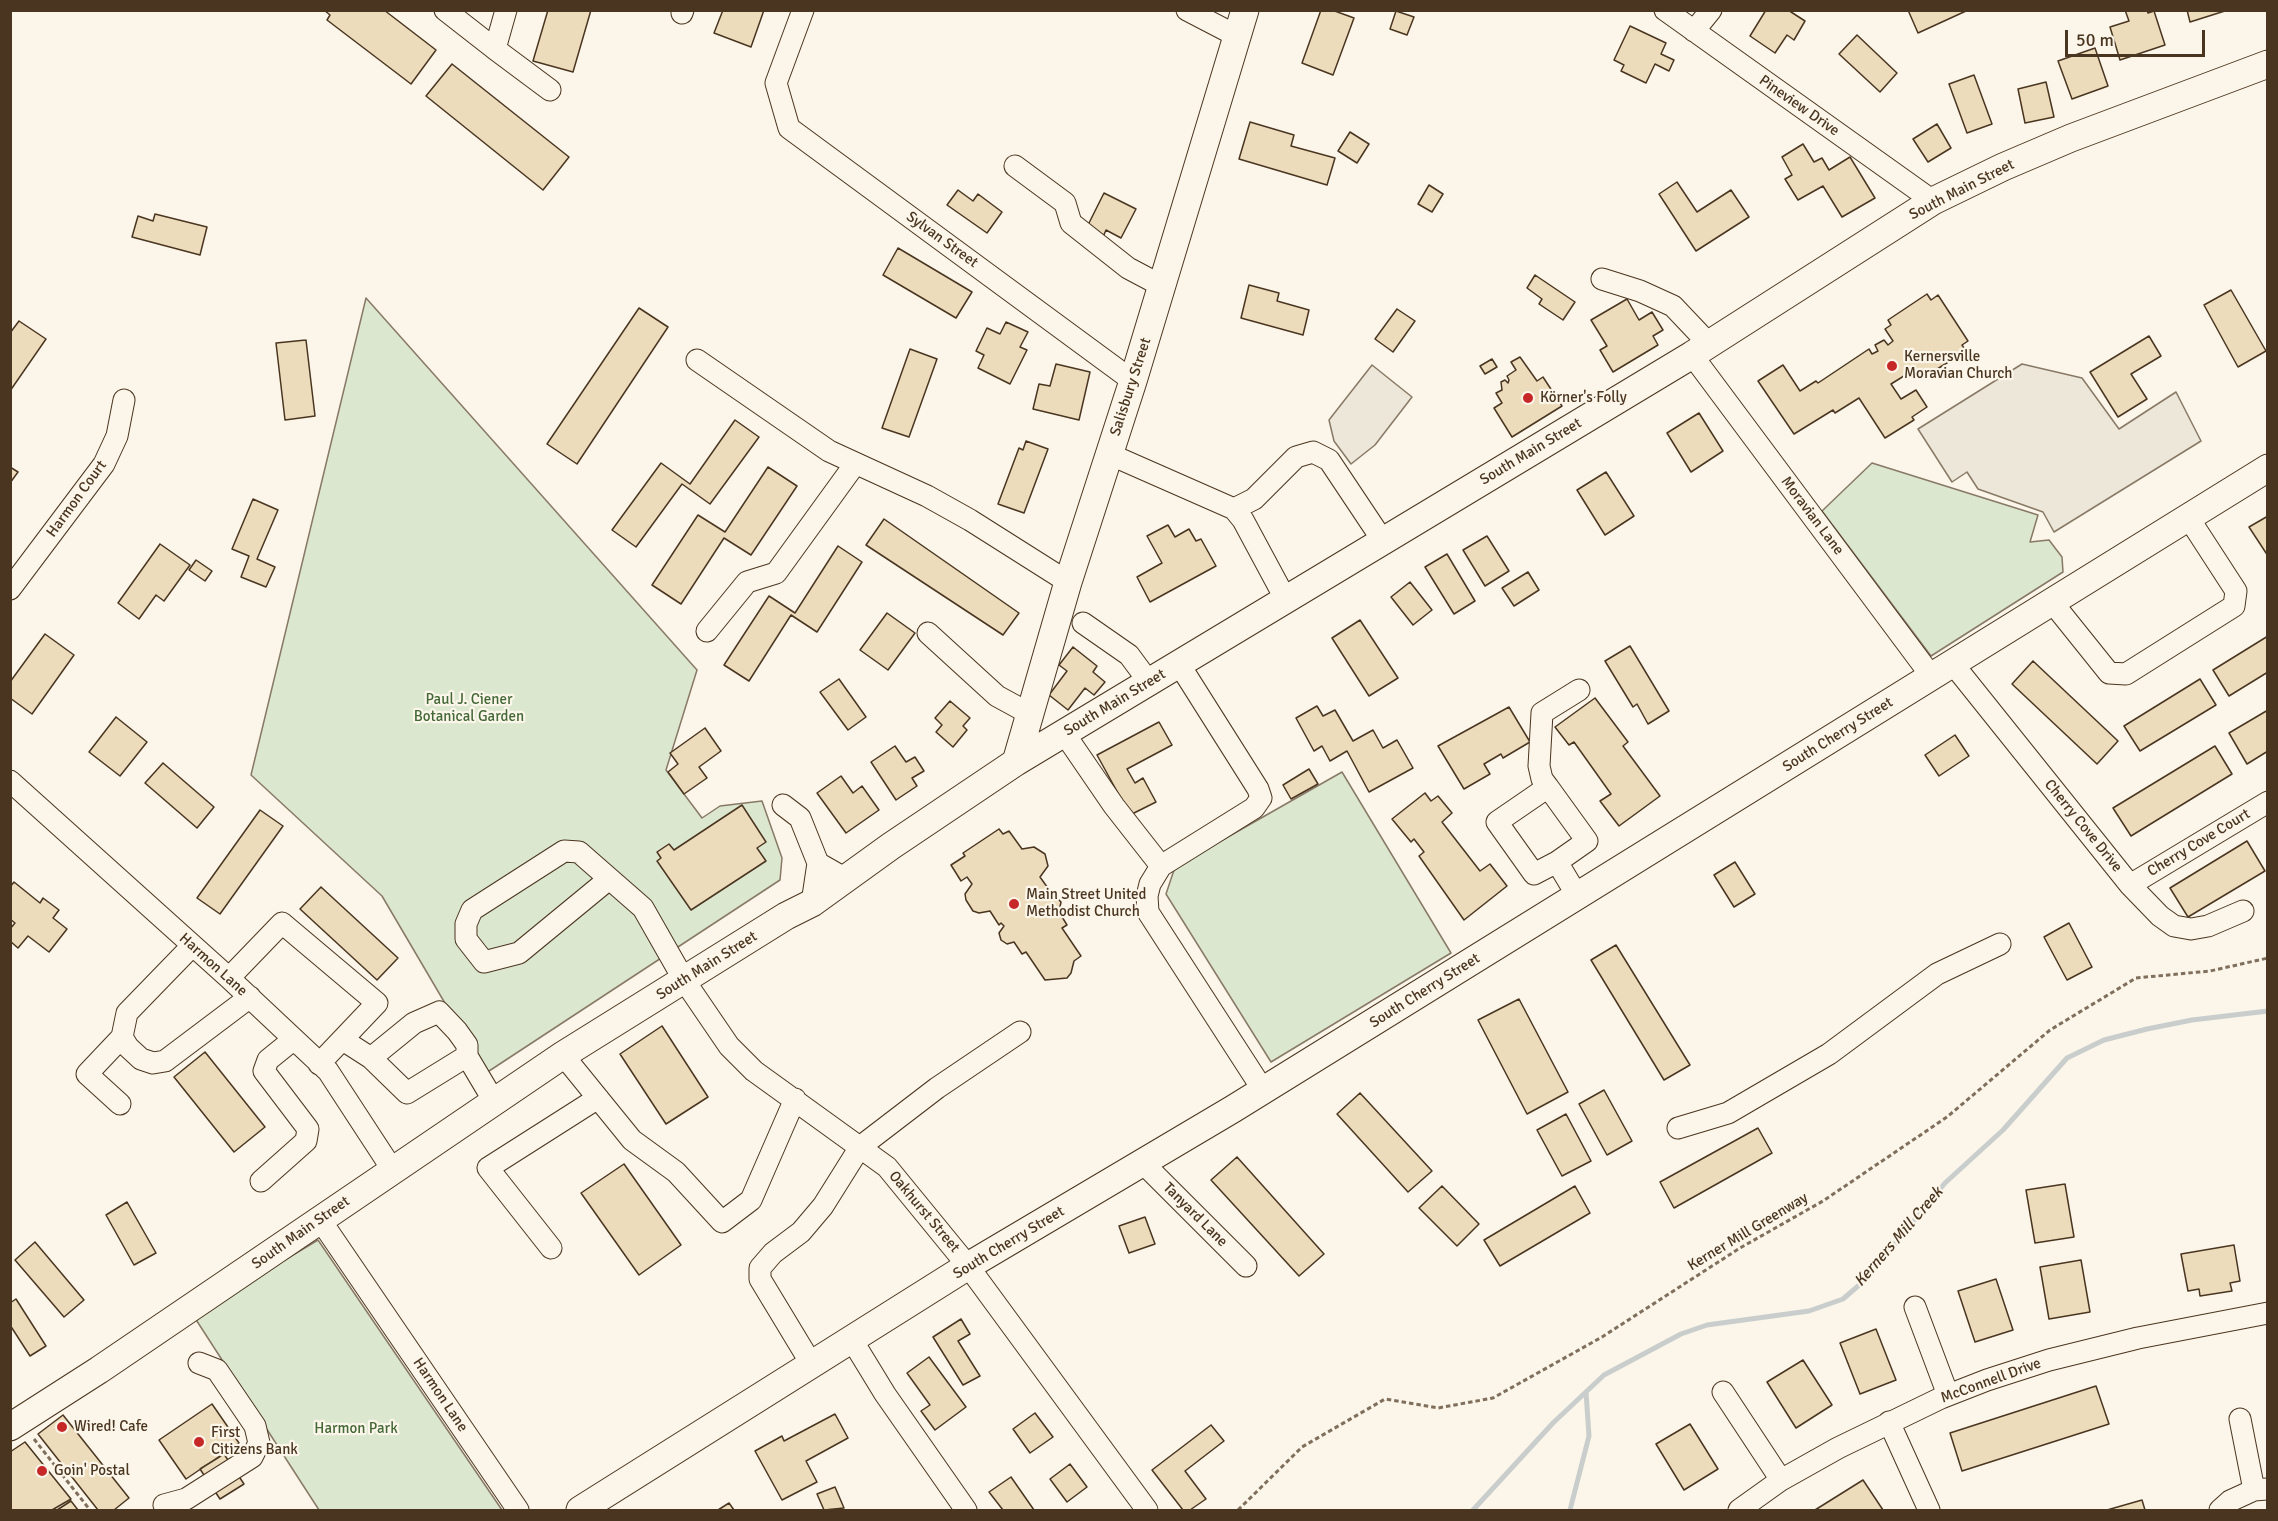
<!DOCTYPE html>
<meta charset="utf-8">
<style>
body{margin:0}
#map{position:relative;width:2278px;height:1521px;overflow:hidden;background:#fbf6e9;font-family:Signika,sans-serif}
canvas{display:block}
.frame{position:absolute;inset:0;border:12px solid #4a3520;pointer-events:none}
.scale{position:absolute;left:2065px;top:30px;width:140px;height:27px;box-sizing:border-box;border:3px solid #4a3520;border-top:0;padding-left:8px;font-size:18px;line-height:21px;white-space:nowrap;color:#4a3520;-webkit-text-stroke:4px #fbf6e9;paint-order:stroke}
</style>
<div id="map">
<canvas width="2278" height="1521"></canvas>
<div class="frame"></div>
<div class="scale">50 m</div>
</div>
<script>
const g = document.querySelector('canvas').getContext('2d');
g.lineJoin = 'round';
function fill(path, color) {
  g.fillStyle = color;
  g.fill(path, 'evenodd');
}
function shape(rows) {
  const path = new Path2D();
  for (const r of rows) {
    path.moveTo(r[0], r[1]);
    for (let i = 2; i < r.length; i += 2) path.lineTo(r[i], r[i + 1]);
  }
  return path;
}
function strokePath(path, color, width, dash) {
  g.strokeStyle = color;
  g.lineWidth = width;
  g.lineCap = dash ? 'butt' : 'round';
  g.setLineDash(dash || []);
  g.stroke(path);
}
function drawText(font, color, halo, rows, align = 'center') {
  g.font = font + ' Signika,sans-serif';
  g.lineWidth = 4.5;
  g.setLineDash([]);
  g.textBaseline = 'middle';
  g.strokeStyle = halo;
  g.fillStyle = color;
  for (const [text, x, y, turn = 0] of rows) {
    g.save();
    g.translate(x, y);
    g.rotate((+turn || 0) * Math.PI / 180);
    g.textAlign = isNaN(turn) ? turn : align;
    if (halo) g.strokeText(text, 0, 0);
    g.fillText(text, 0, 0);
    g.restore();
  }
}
const green = shape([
 [366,298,697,670,666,770,702,818,720,806,762,801,782,858,780,880,486,1073,382,896,251,775,366,298],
 [1872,463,2038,515,2030,542,2049,540,2062,557,2063,572,1931,656,1822,511,1872,463],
 [1342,772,1451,953,1271,1062,1166,894,1175,867,1342,772],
 [318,1240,502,1510,319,1510,193,1315,318,1240]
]);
fill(green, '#dce7d0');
strokePath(green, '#887966', 1.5);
const parking = shape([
 [2022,364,2082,378,2119,429,2176,392,2201,441,2054,532,2043,512,1978,489,1967,472,1952,482,1918,429,2022,364],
 [1372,365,1412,397,1375,445,1351,464,1334,441,1329,420,1372,365]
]);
fill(parking, '#ede7d9');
strokePath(parking, '#887966', 1.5);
strokePath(shape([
 [1473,1510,1553,1423,1604,1375,1681,1334,1707,1325,1809,1311,1843,1299,1865,1280,1945,1183,2003,1130,2067,1058,2104,1040,2147,1029,2192,1020,2268,1011],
 [1570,1510,1589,1436,1586,1392]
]), '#c9cecd', 5);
const building = shape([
 [324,10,384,10,436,50,411,84,327,20,330,15,324,10],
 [548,10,591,10,573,72,533,61,548,10],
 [723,10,764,10,751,47,714,33,723,10],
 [1321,10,1332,10,1354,18,1333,75,1302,63,1321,10],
 [1766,10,1788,10,1805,21,1794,40,1787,35,1775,53,1750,36,1766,10],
 [1908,10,1966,10,1966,11,1918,33,1908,10],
 [2125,10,2147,10,2148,13,2154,11,2165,45,2120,60,2110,27,2129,21,2125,10],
 [2187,10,2228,10,2190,22,2187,10],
 [1396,11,1414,17,1407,35,1390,29,1396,11],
 [1630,26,1666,43,1661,54,1674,60,1669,71,1655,64,1646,83,1621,71,1624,65,1614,60,1630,26],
 [1857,35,1897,73,1880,92,1839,54,1857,35],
 [2095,48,2108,86,2072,99,2058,61,2095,48],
 [452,64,569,157,543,190,426,96,452,64],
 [1974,75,1992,124,1967,133,1949,84,1974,75],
 [2046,82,2054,117,2025,123,2018,89,2046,82],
 [1250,122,1294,135,1291,146,1335,158,1327,185,1239,159,1250,122],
 [1937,124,1951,148,1928,162,1913,139,1937,124],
 [1350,132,1369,144,1357,163,1338,151,1350,132],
 [1803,144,1814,162,1822,158,1829,170,1850,157,1875,198,1842,217,1823,186,1798,200,1785,179,1792,175,1782,157,1803,144],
 [1677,182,1697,212,1731,190,1749,217,1696,251,1659,194,1677,182],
 [1429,185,1443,194,1432,212,1418,204,1429,185],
 [958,190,973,201,978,194,1002,212,987,233,947,205,958,190],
 [1104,193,1136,209,1121,238,1106,230,1103,237,1086,229,1104,193],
 [155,214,207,227,200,255,132,237,138,216,153,221,155,214],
 [898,248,972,292,956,318,883,275,898,248],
 [1535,275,1575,302,1563,320,1539,304,1542,299,1527,288,1535,275],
 [1249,285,1279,293,1277,301,1309,310,1303,335,1241,318,1249,285],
 [2231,290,2266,351,2238,367,2204,305,2231,290],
 [1927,294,1931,300,1938,295,1968,341,1962,345,1966,351,1926,376,1923,370,1915,375,1912,371,1891,384,1901,399,1916,390,1927,407,1912,417,1914,420,1885,438,1859,398,1835,413,1833,410,1794,434,1758,381,1783,365,1800,391,1816,381,1818,383,1869,349,1872,354,1878,351,1875,345,1884,340,1888,345,1893,341,1885,329,1891,325,1888,320,1927,294],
 [1627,299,1639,320,1652,312,1663,330,1653,336,1658,345,1613,372,1600,350,1607,346,1591,320,1627,299],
 [639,308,668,327,577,464,547,444,639,308],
 [1397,309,1415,321,1393,352,1375,339,1397,309],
 [19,321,46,339,10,391,10,333,19,321],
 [1006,322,1028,332,1020,347,1027,350,1010,384,978,368,984,355,976,351,987,328,1000,334,1006,322],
 [2149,336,2161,356,2131,374,2147,399,2118,417,2090,372,2149,336],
 [306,340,315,416,285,420,276,343,306,340],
 [910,349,937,359,909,437,882,428,910,349],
 [1520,357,1537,381,1543,377,1562,406,1512,437,1494,408,1502,403,1496,393,1502,390,1501,382,1505,380,1508,383,1509,380,1507,376,1516,370,1511,362,1520,357],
 [1492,359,1497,367,1485,374,1480,366,1492,359],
 [1056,364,1090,372,1079,420,1033,409,1039,384,1050,386,1056,364],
 [1699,413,1723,451,1691,472,1667,433,1699,413],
 [735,420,759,437,710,504,682,484,636,547,612,530,661,463,690,484,735,420],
 [1026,441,1048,449,1024,513,998,504,1019,448,1023,450,1026,441],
 [10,467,18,472,10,483,10,467],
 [768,467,797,486,751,555,724,538,681,604,652,585,698,515,725,532,768,467],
 [1606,472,1634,516,1605,535,1577,490,1606,472],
 [253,499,278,510,257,559,275,567,266,587,241,577,249,556,232,549,253,499],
 [2268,516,2268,556,2249,527,2268,516],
 [884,519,1019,613,1003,635,866,545,884,519],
 [1168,525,1175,537,1189,529,1196,541,1201,539,1216,566,1150,602,1137,577,1162,563,1147,536,1168,525],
 [1487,536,1509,571,1485,586,1463,550,1487,536],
 [160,544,190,565,164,601,156,595,139,619,118,603,160,544],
 [838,546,862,562,817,632,791,615,749,681,724,665,769,596,795,613,838,546],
 [1447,554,1475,601,1454,614,1425,567,1447,554],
 [196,560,212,571,205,581,189,570,196,560],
 [1528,572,1539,590,1514,606,1502,588,1528,572],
 [1410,582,1432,610,1413,625,1391,597,1410,582],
 [887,613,915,633,888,670,860,650,887,613],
 [1360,620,1398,678,1369,696,1332,638,1360,620],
 [45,634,74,655,32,714,10,698,10,682,45,634],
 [2268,636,2268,672,2229,696,2213,670,2268,636],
 [1630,646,1669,711,1648,724,1637,704,1633,707,1605,661,1630,646],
 [1073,647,1097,666,1093,672,1105,682,1094,695,1085,688,1068,710,1049,695,1067,671,1059,665,1073,647],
 [2033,661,2118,741,2097,764,2012,684,2033,661],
 [839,679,866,717,848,730,820,692,839,679],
 [2200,679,2216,705,2140,751,2124,726,2200,679],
 [1595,698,1628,742,1623,746,1660,796,1619,826,1600,801,1611,794,1574,742,1569,745,1555,727,1595,698],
 [950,701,970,718,963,726,967,730,953,747,936,732,942,725,935,718,950,701],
 [1317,706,1323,716,1335,710,1353,741,1373,730,1383,748,1397,740,1413,768,1369,792,1347,751,1330,761,1322,746,1314,751,1296,718,1317,706],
 [1509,707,1530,742,1503,758,1501,754,1484,764,1490,774,1464,789,1438,746,1509,707],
 [2268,710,2268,751,2247,764,2229,733,2268,710],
 [116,717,147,742,120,776,89,752,116,717],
 [1159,722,1172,745,1127,769,1135,783,1143,778,1156,802,1130,815,1097,755,1159,722],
 [705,728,721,751,699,767,707,778,684,794,668,772,678,764,670,753,705,728],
 [1955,735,1969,756,1939,776,1925,755,1955,735],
 [895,746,906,762,915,757,924,771,912,778,917,786,896,800,871,762,895,746],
 [2215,746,2232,774,2131,836,2113,808,2215,746],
 [163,763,214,807,197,828,145,783,163,763],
 [1309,769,1318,784,1291,799,1283,785,1309,769],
 [841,776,853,793,862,786,879,810,846,833,817,793,841,776],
 [1425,793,1431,801,1438,796,1452,813,1442,822,1480,871,1490,864,1507,886,1464,920,1419,856,1424,852,1414,839,1411,842,1392,819,1425,793],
 [742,805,766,842,757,848,766,861,691,910,657,861,661,858,657,852,669,844,674,850,742,805],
 [260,810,283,826,220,914,197,898,260,810],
 [999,829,1003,834,1009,831,1022,849,1034,847,1045,854,1048,866,1040,877,1050,891,1047,893,1049,896,1056,897,1061,902,1059,912,1067,925,1062,928,1081,956,1074,961,1071,973,1067,978,1045,980,1026,952,1022,954,1014,942,1007,944,1001,940,999,933,1004,926,1001,923,999,925,990,911,979,913,973,911,966,900,965,894,972,884,967,877,961,881,951,865,965,856,963,853,999,829],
 [2247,841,2265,871,2188,917,2170,888,2247,841],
 [1735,862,1755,894,1734,907,1714,875,1735,862],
 [14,882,40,903,43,898,59,910,53,918,67,929,49,952,28,936,18,948,10,941,10,929,15,923,10,919,10,887,14,882],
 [321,887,398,958,377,980,300,909,321,887],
 [2069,923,2092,967,2067,980,2044,937,2069,923],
 [1616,945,1690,1065,1664,1080,1591,960,1616,945],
 [1519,999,1568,1092,1527,1114,1478,1020,1519,999],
 [662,1026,708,1097,666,1124,620,1054,662,1026],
 [205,1052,265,1127,234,1152,174,1077,205,1052],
 [1604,1090,1632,1141,1607,1155,1579,1104,1604,1090],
 [1360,1093,1432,1171,1408,1192,1337,1114,1360,1093],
 [1566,1114,1591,1161,1562,1176,1537,1130,1566,1114],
 [1758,1128,1772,1153,1674,1208,1660,1182,1758,1128],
 [1237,1157,1324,1254,1299,1276,1211,1180,1237,1157],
 [624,1164,681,1245,639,1275,581,1193,624,1164],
 [2065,1184,2074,1237,2035,1243,2026,1190,2065,1184],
 [1442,1186,1479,1224,1457,1246,1419,1208,1442,1186],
 [1575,1186,1590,1213,1500,1266,1484,1240,1575,1186],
 [127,1202,156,1253,134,1265,106,1215,127,1202],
 [1145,1217,1155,1244,1129,1253,1119,1226,1145,1217],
 [35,1242,84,1300,64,1317,15,1260,35,1242],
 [2234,1245,2240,1281,2230,1283,2232,1291,2200,1296,2199,1289,2188,1291,2181,1254,2234,1245],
 [2081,1260,2090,1312,2049,1319,2040,1267,2081,1260],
 [1996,1279,2013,1330,1975,1342,1958,1291,1996,1279],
 [16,1299,46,1346,30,1356,10,1325,10,1303,16,1299],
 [961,1319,970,1334,958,1341,980,1376,963,1385,933,1337,961,1319],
 [1876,1329,1896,1380,1860,1394,1840,1343,1876,1329],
 [929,1357,966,1407,935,1430,921,1411,930,1405,907,1373,929,1357],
 [1803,1360,1832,1405,1796,1428,1767,1382,1803,1360],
 [2096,1386,2109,1424,1962,1471,1950,1433,2096,1386],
 [212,1404,239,1443,186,1479,159,1440,212,1404],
 [1035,1413,1053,1437,1030,1453,1013,1429,1035,1413],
 [835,1414,848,1438,806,1461,817,1482,782,1500,755,1451,782,1436,784,1441,835,1414],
 [63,1415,129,1498,114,1510,98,1510,38,1434,63,1415],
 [1690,1424,1718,1469,1684,1490,1656,1444,1690,1424],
 [1211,1425,1224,1441,1185,1471,1206,1499,1190,1510,1183,1510,1152,1470,1211,1425],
 [25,1442,71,1499,52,1510,10,1510,10,1452,25,1442],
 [224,1454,244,1484,220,1499,200,1469,224,1454],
 [1070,1464,1087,1487,1067,1502,1050,1479,1070,1464],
 [1011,1477,1034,1510,1003,1510,989,1492,1011,1477],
 [1863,1480,1883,1510,1815,1510,1863,1480],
 [835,1487,844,1508,824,1510,817,1494,835,1487],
 [2142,1500,2145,1510,2107,1510,2142,1500],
 [71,1501,78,1510,57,1510,71,1501],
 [729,1503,734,1510,718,1510,729,1503]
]);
fill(building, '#ecdcbc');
strokePath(building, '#4a3520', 1.5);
const minor = shape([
 [445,10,495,49,506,10],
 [803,10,776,83,789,128,1133,381],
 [1187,10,1237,36],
 [1665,10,1933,201],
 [682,13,683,10],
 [1694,31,1711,10],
 [495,49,550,90],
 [1015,166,1065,203,1071,223,1128,268,1162,286],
 [1602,279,1640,291,1673,306,1709,344],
 [1692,355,1932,677],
 [697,360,829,451,927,496,970,520,1068,582],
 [1109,454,1234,509,1243,520,1286,600],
 [1234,509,1254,499,1296,457,1313,452,1329,460,1383,541],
 [10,589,104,464,117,436,124,400],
 [2052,602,2109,673,2126,674,2234,606,2236,591,2188,517],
 [1083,623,1129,655,1149,682],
 [707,631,747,582,776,573,855,464],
 [928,633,997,696,1030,714],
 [1179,664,1258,789,1261,798,1254,808,1161,866,1150,884,1147,896,1148,912,1263,1090],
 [1953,664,2130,885,2160,916,2174,926,2191,929,2208,926,2243,911],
 [1064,733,1114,806,1161,866],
 [10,781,229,978,328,1071,392,1169],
 [1548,787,1542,779,1539,766,1542,713,1579,690],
 [783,805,800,818,818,863],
 [1557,862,1587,841,1548,787,1497,822,1534,874,1557,862,1578,897],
 [609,879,519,953,484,962,466,939,466,924,472,910,564,851,579,852,643,908,684,980,729,1046,754,1071,887,1167,968,1266,1147,1510],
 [2130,885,2268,802],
 [812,903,818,863,846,879],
 [192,946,127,1013,122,1037,128,1047,141,1059,153,1063,165,1061,250,997],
 [229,978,282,923,377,1003,319,1064],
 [343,1040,371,1058,407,1093,467,1056,495,1103],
 [563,1055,632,1140,676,1172,722,1222,751,1200,795,1099],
 [371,1058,414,1023,439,1012,457,1031,467,1045,467,1056],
 [120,1104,87,1074,122,1037],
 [1678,1128,1728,1113,1829,1054,1937,974,2000,944],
 [1143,1163,1246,1266],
 [261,1181,306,1141,308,1129,264,1071,268,1060,294,1039],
 [321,1221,518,1510],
 [551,1248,488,1168,598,1098],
 [1915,1307,1948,1395],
 [852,1340,885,1394,966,1510],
 [812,1365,760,1279,760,1268,773,1253,801,1232,823,1206,860,1147,937,1088,1020,1032],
 [1723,1392,1781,1480],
 [2240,1419,2254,1490],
 [1889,1422,1929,1510],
 [164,1505,186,1499,252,1457,259,1443,255,1426,217,1370,199,1363],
 [1739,1510,1781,1480,1838,1448,1941,1398,1987,1380,2049,1360,2138,1338,2268,1313],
 [2220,1510,2230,1501,2254,1490,2267,1489]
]);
const major = shape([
 [1016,762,1068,582,1133,381,1245,10],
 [10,1427,99,1370,563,1055,786,916,812,903,891,846,1016,762,1692,355,1933,201,2003,167,2071,138,2268,64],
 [580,1510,968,1266,1233,1109,2268,468]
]);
strokePath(minor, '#4a3520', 23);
strokePath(major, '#4a3520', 29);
strokePath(shape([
 [34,1439,90,1510],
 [1238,1510,1302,1447,1385,1399,1438,1408,1493,1398,1602,1337,1740,1248,1823,1201,1947,1117,2050,1030,2136,978,2210,971,2268,958]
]), '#7f6f5c', 3, [4.5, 3]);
strokePath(minor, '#fbf6e9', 21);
strokePath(major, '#fbf6e9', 27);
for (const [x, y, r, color] of [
 [1892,366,6,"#c62828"],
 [1528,398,6,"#c62828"],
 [1014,904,6,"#c62828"],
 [62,1427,6,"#c62828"],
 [199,1442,6,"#c62828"],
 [42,1471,6,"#c62828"]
]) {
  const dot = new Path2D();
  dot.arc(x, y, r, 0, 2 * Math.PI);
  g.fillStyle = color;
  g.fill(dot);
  strokePath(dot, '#fbf6e9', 2);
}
drawText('15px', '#4a3520', '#fbf6e9', [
 ["Pineview Drive",1799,106,35],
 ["South Main Street",1962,190,-27],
 ["Sylvan Street",942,240,36],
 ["Salisbury Street",1131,387,-72],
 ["South Main Street",1531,452,-31],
 ["Harmon Court",77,499,-54],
 ["Moravian Lane",1812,516,53],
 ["South Main Street",1115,703,-31],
 ["South Cherry Street",1838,735,-32],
 ["Cherry Cove Drive",2083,826,51],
 ["Cherry Cove Court",2199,843,-31],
 ["Harmon Lane",213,965,42],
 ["South Main Street",707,966,-32],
 ["South Cherry Street",1425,991,-32],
 ["Oakhurst Street",924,1212,50],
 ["Tanyard Lane",1195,1215,45],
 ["Kerner Mill Greenway",1748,1232,-31],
 ["South Main Street",301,1233,-35],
 ["South Cherry Street",1009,1243,-31],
 ["McConnell Drive",1991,1381,-20],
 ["Harmon Lane",440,1395,56]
]);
drawText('15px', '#4a3520', '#fbf6e9', [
 ["Kernersville",1904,357],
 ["Moravian Church",1904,374],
 ["Körner's Folly",1540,398],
 ["Main Street United",1026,895],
 ["Methodist Church",1026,912],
 ["Wired! Cafe",74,1427],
 ["First",211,1433],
 ["Citizens Bank",211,1450],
 ["Goin' Postal",54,1471]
], 'left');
drawText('15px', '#436837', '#fbf6e9', [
 ["Paul J. Ciener",469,700],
 ["Botanical Garden",469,717],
 ["Harmon Park",356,1429]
]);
drawText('italic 16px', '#4a3520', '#fbf6e9', [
 ["Kerners Mill Creek",1899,1237,-49]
]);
</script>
